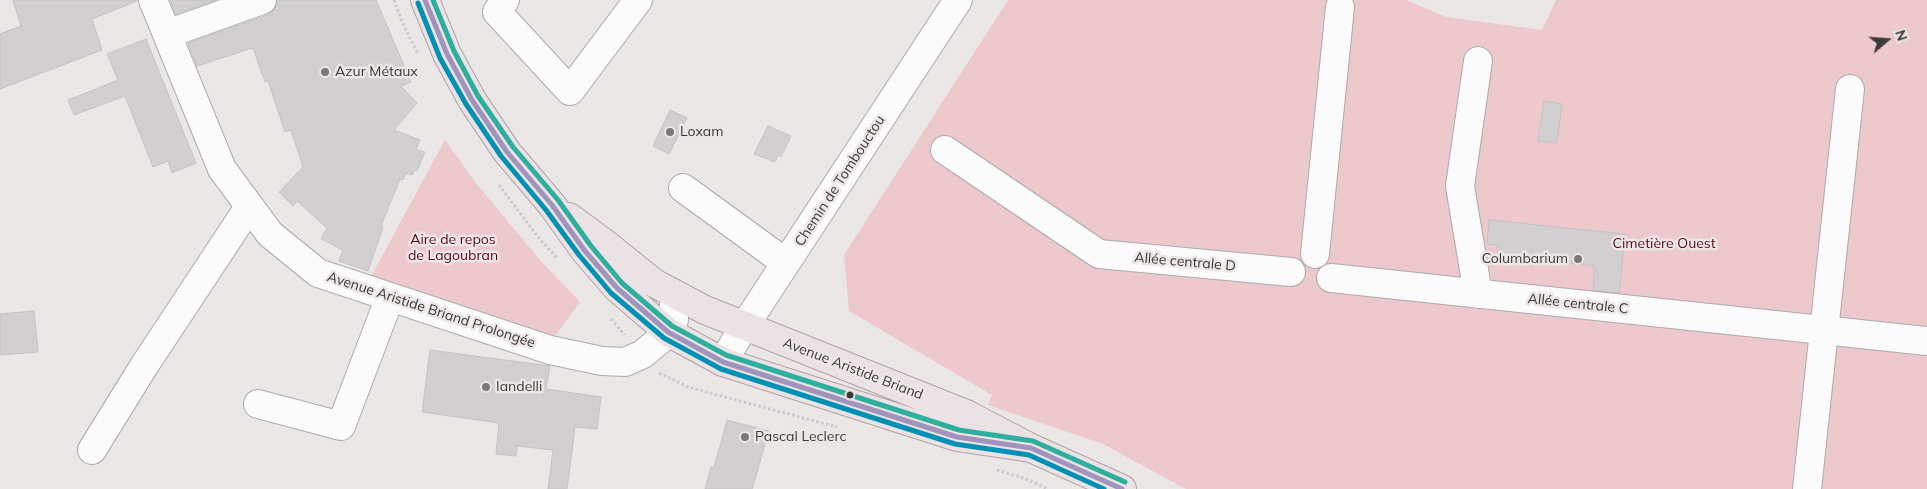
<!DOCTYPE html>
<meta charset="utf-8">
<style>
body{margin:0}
#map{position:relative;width:1927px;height:489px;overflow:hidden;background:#ebe7e7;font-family:Mulish,sans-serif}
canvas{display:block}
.north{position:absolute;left:1862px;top:15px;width:50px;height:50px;-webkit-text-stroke:4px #ece6e6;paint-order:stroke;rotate:72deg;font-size:14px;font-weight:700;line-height:20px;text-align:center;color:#3d3a3a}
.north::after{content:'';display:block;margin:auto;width:18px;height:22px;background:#3d3a3a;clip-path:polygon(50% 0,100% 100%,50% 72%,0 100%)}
</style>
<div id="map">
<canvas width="1927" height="489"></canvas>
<div class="north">N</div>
</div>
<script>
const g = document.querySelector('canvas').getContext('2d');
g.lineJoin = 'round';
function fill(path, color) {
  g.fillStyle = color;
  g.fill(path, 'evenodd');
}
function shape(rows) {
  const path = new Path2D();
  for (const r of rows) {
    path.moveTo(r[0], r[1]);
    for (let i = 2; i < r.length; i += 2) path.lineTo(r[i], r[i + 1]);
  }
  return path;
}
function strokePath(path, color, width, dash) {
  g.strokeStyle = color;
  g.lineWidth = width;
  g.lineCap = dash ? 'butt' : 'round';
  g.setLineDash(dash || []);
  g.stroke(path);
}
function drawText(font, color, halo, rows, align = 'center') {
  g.font = font + ' Mulish,sans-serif';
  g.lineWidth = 5;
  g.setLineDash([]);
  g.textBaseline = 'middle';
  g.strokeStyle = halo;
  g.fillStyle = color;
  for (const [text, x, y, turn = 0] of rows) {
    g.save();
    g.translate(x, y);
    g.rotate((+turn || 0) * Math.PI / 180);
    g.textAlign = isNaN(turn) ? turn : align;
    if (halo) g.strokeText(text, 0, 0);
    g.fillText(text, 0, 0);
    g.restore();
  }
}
fill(shape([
 [1008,0,1406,0,1446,17,1542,30,1556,0,1927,0,1927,489,1186,489,1103,444,988,405,992,395,849,311,844,255],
 [445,140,479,187,538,258,580,302,553,339,368,282]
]), '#edc8cc');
const building = shape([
 [13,0,137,0,137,1,92,19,102,50,0,89,0,34,21,26,13,0],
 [170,0,216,0,176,14,170,0],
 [277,0,376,0,411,82,401,86,417,103,394,130,420,140,416,149,425,152,417,171,415,170,412,175,406,173,403,180,400,179,381,226,383,227,368,271,339,261,343,250,321,239,327,228,297,201,293,206,279,192,303,167,291,130,285,132,268,81,265,82,253,48,197,66,188,43,267,15,274,10,277,0],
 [146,39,196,163,172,173,168,161,153,167,125,96,74,115,68,100,118,80,107,54,146,39],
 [1544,101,1562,104,1557,143,1538,141,1544,101],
 [670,110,687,118,669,154,653,146,670,110],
 [768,126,791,136,781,157,778,155,775,162,754,154,768,126],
 [1489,220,1625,234,1619,293,1593,290,1595,266,1497,255,1498,245,1487,244,1489,220],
 [34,311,38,352,0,355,0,314,34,311],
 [430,350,550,366,546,389,601,397,597,429,575,427,567,489,548,489,553,450,517,446,516,456,496,454,499,423,422,412,430,350],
 [727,420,769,431,752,489,705,489,711,467,714,468,727,420]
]);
fill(building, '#d1cfcf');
strokePath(building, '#c4c2c2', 1);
const minor = shape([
 [153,0,222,169,270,234,318,273,550,350,602,361,625,362,643,354,661,339,668,332,674,320,674,294],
 [505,0,497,12,570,91,638,0],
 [167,34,262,0],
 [945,150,1099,254,1291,272],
 [683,188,786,263],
 [1315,254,1340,7],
 [1331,278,1927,341],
 [1478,294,1460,186,1478,61],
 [723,362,740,333,958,0],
 [258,404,341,426,390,297],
 [92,450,144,366,249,207],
 [1807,489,1850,89]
]);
const major = shape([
 [425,0,447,54,472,100,507,152,552,205,585,251,617,288,668,332,723,362,957,437,1031,448],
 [569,217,603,242,654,283,705,310,966,414,1031,448,1122,489]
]);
strokePath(minor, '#acaaaa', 30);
strokePath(major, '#b1a2a4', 30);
strokePath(shape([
 [394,0,403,24,418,54],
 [499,185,538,237,557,258],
 [611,319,625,335],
 [659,373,688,387,837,427],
 [997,470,1024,478,1048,489]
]), '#c9c9c9', 3, [2.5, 2.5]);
strokePath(minor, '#fcfbfb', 28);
strokePath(major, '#eae2e4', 28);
strokePath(shape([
 [425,0,447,54,472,100,507,152,552,205,585,251,617,288,668,332,723,362,957,437,1031,448,1122,489]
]), '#a094bc', 5);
strokePath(shape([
 [418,3,440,58,466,104,501,156,546,210,579,255,611,293,664,338,721,369,955,444,1029,455,1104,489]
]), '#0091b5', 5);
strokePath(shape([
 [433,0,454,51,478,96,513,147,558,200,591,246,622,283,672,326,726,355,959,430,1033,441,1125,482]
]), '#2caf9d', 5);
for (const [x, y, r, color] of [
 [325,72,5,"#7a7777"],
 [670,132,5,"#7a7777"],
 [1578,259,5,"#7a7777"],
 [486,387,5,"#7a7777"],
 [850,395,4.5,"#3d3a3a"],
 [745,437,5,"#7a7777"]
]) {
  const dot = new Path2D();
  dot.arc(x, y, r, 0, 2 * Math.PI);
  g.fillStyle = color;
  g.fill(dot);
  strokePath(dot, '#ece6e6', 2);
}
drawText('14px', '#3d3a3a', '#ece6e6', [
 ["Azur Métaux",335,72],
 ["Loxam",680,132],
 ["Columbarium",1568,259,"right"],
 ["Iandelli",496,387],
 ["Pascal Leclerc",755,437]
], 'left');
drawText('14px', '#3d3a3a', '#ece6e6', [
 ["Chemin de Tombouctou",840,181,-57],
 ["Allée centrale D",1185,262,5],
 ["Allée centrale C",1578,304,6],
 ["Avenue Aristide Briand Prolongée",431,310,18],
 ["Avenue Aristide Briand",853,369,21]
]);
drawText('14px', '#5b0920', '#ece6e6', [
 ["Aire de repos",453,240],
 ["de Lagoubran",453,256],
 ["Cimetière Ouest",1664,244]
]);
</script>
